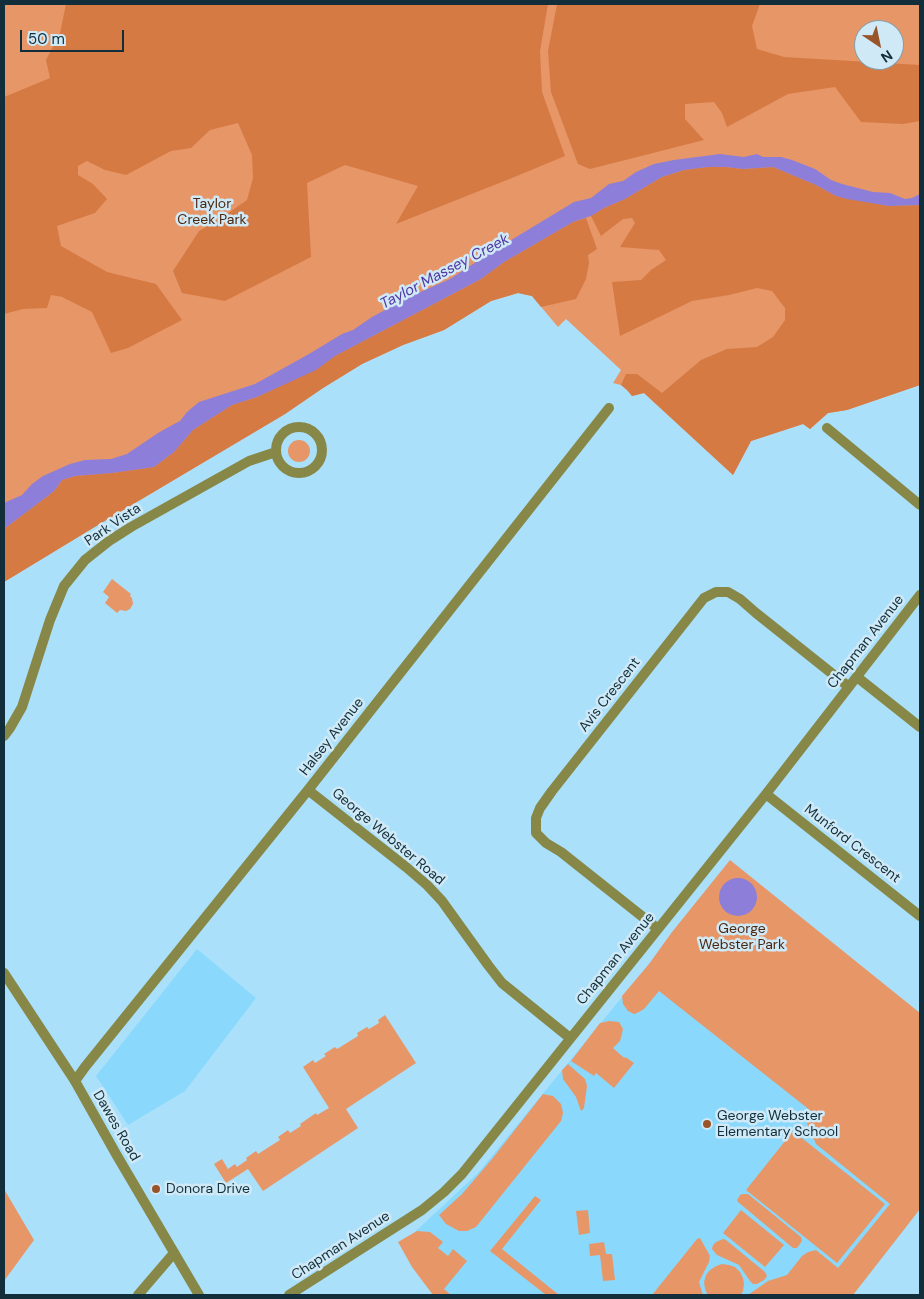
<!DOCTYPE html>
<style>
body{margin:0}
#map{position:relative;width:924px;height:1299px;overflow:hidden;background:#abe0fb;font-family:"DM Sans",sans-serif}
canvas{display:block}
.frame{position:absolute;inset:0;border:5px solid #112e3a;pointer-events:none}
.north{position:absolute;left:854px;top:20px;width:50px;height:50px;box-sizing:border-box;background:#cfe9f6;border:1px solid #839eab;border-radius:50%;rotate:146deg;font-size:14px;font-weight:700;line-height:20px;text-align:center;color:#112e3a}
.north::after{content:'';display:block;margin:auto;width:18px;height:22px;background:#99542a;clip-path:polygon(50% 0,100% 100%,50% 72%,0 100%)}
.scale{position:absolute;left:20px;top:30px;width:104px;height:22px;box-sizing:border-box;border:2px solid #112e3a;border-top:0;padding-left:6px;font-size:15px;line-height:18px;white-space:nowrap;color:#112e3a;-webkit-text-stroke:4px #cfe9f6;paint-order:stroke}
</style>
<div id="map">
<canvas width="924" height="1299"></canvas>
<div class="frame"></div>
<div class="north">N</div>
<div class="scale">50 m</div>
</div>
<script>
const g = document.querySelector('canvas').getContext('2d');
g.lineJoin = 'round';
function fill(path, color) {
  g.fillStyle = color;
  g.fill(path, 'evenodd');
}
function shape(rows) {
  const path = new Path2D();
  for (const r of rows) {
    if (r.length === 3) {
      path.moveTo(r[0] + r[2], r[1]);
      path.arc(r[0], r[1], r[2], 0, 2 * Math.PI);
      continue;
    }
    path.moveTo(r[0], r[1]);
    for (let i = 2; i < r.length; i += 2) path.lineTo(r[i], r[i + 1]);
  }
  return path;
}
function strokePath(path, color, width, dash) {
  g.strokeStyle = color;
  g.lineWidth = width;
  g.lineCap = dash ? 'butt' : 'round';
  g.setLineDash(dash || []);
  g.stroke(path);
}
function drawText(font, color, halo, rows, align = 'center') {
  g.font = font + ' "DM Sans",sans-serif';
  g.lineWidth = 5;
  g.setLineDash([]);
  g.textBaseline = 'middle';
  g.strokeStyle = halo;
  g.fillStyle = color;
  for (const [text, x, y, turn = 0] of rows) {
    g.save();
    g.translate(x, y);
    g.rotate((+turn || 0) * Math.PI / 180);
    g.textAlign = isNaN(turn) ? turn : align;
    if (halo) g.strokeText(text, 0, 0);
    g.fillText(text, 0, 0);
    g.restore();
  }
}
fill(shape([
 [197,949,256,998,185,1091,128,1125,96,1076],
 [649,964,920,1209,853,1295,439,1295,404,1242,478,1173]
]), '#8ad9fd');
fill(shape([
 [4,4,920,4,920,385,847,410,828,413,810,429,803,424,751,441,733,475,644,393,632,396,627,390,621,385,613,383,621,370,566,319,558,327,532,296,518,293,491,301,444,330,403,345,362,364,323,388,285,414,93,528,4,582],
 [864,30,894,30,894,60,864,60],
 [299,451,11],
 [112,579,131,594,130,596,132,598,133,604,130,609,126,611,120,610,117,613,105,603,109,597,103,592],
 [730,860,920,1013,920,1209,853,1295,748,1295,768,1281,787,1275,802,1256,808,1252,816,1250,838,1268,890,1204,816,1144,806,1121,806,1115,811,1111,659,991,644,1009,637,1013,634,1014,628,1011,623,1004,622,996,649,964,672,932],
 [385,1015,416,1063,346,1109,358,1128,263,1191,248,1169,226,1183,214,1164,222,1159,228,1169,235,1164,237,1167,247,1160,246,1158,256,1151,258,1154,280,1140,278,1137,288,1130,290,1133,301,1126,300,1124,316,1113,317,1115,329,1108,303,1067,313,1060,315,1063,326,1056,324,1054,335,1047,337,1049,358,1036,357,1033,367,1027,369,1029,379,1023,378,1020],
 [609,1021,619,1022,623,1029,620,1041,613,1048,623,1057,627,1058,634,1063,614,1088,596,1073,594,1076,571,1061,600,1023],
 [568,1064,585,1079,587,1086,584,1108,581,1111,576,1097,563,1079,562,1070],
 [543,1094,553,1096,561,1104,563,1113,561,1121,476,1227,467,1231,459,1231,446,1224,439,1215,462,1194,492,1159],
 [793,1131,885,1204,837,1263,746,1190],
 [4,1189,34,1240,4,1281],
 [743,1194,748,1194,801,1237,802,1241,797,1248,793,1248,738,1202,737,1200,740,1195],
 [535,1196,541,1200,502,1249,559,1295,546,1295,490,1251],
 [588,1210,590,1233,579,1235,576,1211],
 [741,1210,784,1245,765,1267,723,1233],
 [417,1231,430,1232,443,1242,438,1248,448,1256,453,1249,467,1261,444,1289,451,1295,433,1295,412,1267,398,1242],
 [700,1238,710,1256,709,1262,699,1282,703,1295,652,1295,697,1239],
 [723,1239,726,1240,765,1272,767,1276,764,1280,757,1284,753,1284,750,1281,739,1265,717,1255,712,1249,713,1245,716,1242],
 [604,1242,606,1254,612,1254,615,1280,603,1281,600,1255,590,1256,589,1244],
 [722,1264,729,1265,735,1267,740,1272,743,1278,744,1284,743,1291,741,1295,707,1294,705,1289,704,1282,706,1275,710,1270,716,1266]
]), '#e79668');
fill(shape([
 [66,4,548,4,540,51,542,92,565,156,512,178,396,224,418,186,345,165,307,183,311,257,225,301,182,293,173,271,199,231,221,218,247,200,253,178,252,155,238,123,210,130,191,148,171,151,126,175,105,170,87,161,78,166,78,175,93,184,107,199,95,213,57,226,61,246,107,272,156,284,182,320,128,348,111,353,92,312,62,297,51,295,47,308,23,309,4,314,4,97,50,78,46,60,60,33],
 [557,4,760,4,752,26,757,49,784,57,920,65,920,121,903,124,861,122,835,87,788,94,727,127,722,113,714,102,685,104,685,119,704,140,590,169,578,164,551,92,548,51],
 [708,167,726,167,743,169,773,167,816,185,836,196,889,206,920,205,920,385,847,410,828,413,810,429,803,424,751,441,733,475,644,393,632,396,627,390,621,385,626,374,637,374,662,393,701,360,727,349,757,347,773,337,785,320,785,308,772,291,757,288,729,295,692,301,620,336,612,282,641,280,651,270,666,260,659,250,620,247,635,223,632,218,623,219,601,236,591,216,604,208,625,199,662,177,684,170],
 [586,218,597,249,588,255,589,263,586,279,576,299,541,307,532,296,518,293,491,301,444,330,403,345,362,364,323,388,285,414,93,528,4,582,4,529,49,495,55,490,62,480,75,476,112,473,154,467,174,452,193,430,232,405,257,397,316,369,335,356,481,279,504,262,573,222]
]), '#d67a44');
fill(shape([
 [720,154,744,157,757,154,763,157,781,157,792,160,815,169,831,180,842,184,873,192,890,193,905,199,912,198,920,194,920,205,889,206,847,199,836,196,816,185,773,167,743,169,726,167,708,167,684,170,662,177,625,199,604,208,591,216,573,222,504,262,481,279,335,356,316,370,257,397,232,405,193,430,174,452,154,467,112,473,75,476,62,480,55,490,49,495,4,529,4,503,22,495,32,484,43,476,70,464,85,460,111,459,127,454,158,433,176,423,180,421,187,412,199,402,255,384,309,354,342,334,353,330,372,317,409,297,450,279,493,251,574,202,591,198,609,184,623,181,636,172,654,164,674,160],
 [738,897,19]
]), '#8d7eda');
strokePath(shape([
 [299,450,23],
 [827,428,920,505],
 [857,677,920,727],
 [4,736,10,728,22,707,50,620,64,586,85,560,109,541,131,527,249,461,276,452],
 [308,790,406,867,427,885,442,901,488,965,502,983,570,1038],
 [766,794,920,916],
 [658,929,561,852,546,843,536,833,536,818,540,808,552,791,704,598,716,592,728,592,740,599,756,613,849,687],
 [75,1081,85,1067,308,790,609,408],
 [138,1295,174,1253],
 [289,1295,422,1210,444,1192,462,1174,766,794,920,595]
]), '#878847', 10);
strokePath(shape([
 [4,973,75,1081,116,1154,199,1295]
]), '#878847', 10);
for (const [x, y, r, color] of [
 [707,1124,5,"#99542a"],
 [156,1189,5,"#99542a"]
]) {
  const dot = new Path2D();
  dot.arc(x, y, r, 0, 2 * Math.PI);
  g.fillStyle = color;
  g.fill(dot);
  strokePath(dot, '#cfe9f6', 2);
}
drawText('14px', '#4c2710', '#cfe9f6', [
 ["Taylor",212,204],
 ["Creek Park",212,220],
 ["George",742,929],
 ["Webster Park",742,945]
]);
drawText('14px', '#112e3a', '#cfe9f6', [
 ["Park Vista",113,525,-34],
 ["Chapman Avenue",866,642,-52],
 ["Avis Crescent",610,695,-52],
 ["Halsey Avenue",332,737,-52],
 ["George Webster Road",388,837,40],
 ["Munford Crescent",852,844,38],
 ["Chapman Avenue",616,959,-51],
 ["Dawes Road",116,1126,60],
 ["Chapman Avenue",341,1246,-33]
]);
drawText('14px', '#112e3a', '#cfe9f6', [
 ["George Webster",717,1116],
 ["Elementary School",717,1132],
 ["Donora Drive",166,1189]
], 'left');
drawText('italic 15px', '#5237a2', '#cfe9f6', [
 ["Taylor Massey Creek",445,272,-28]
]);
</script>
